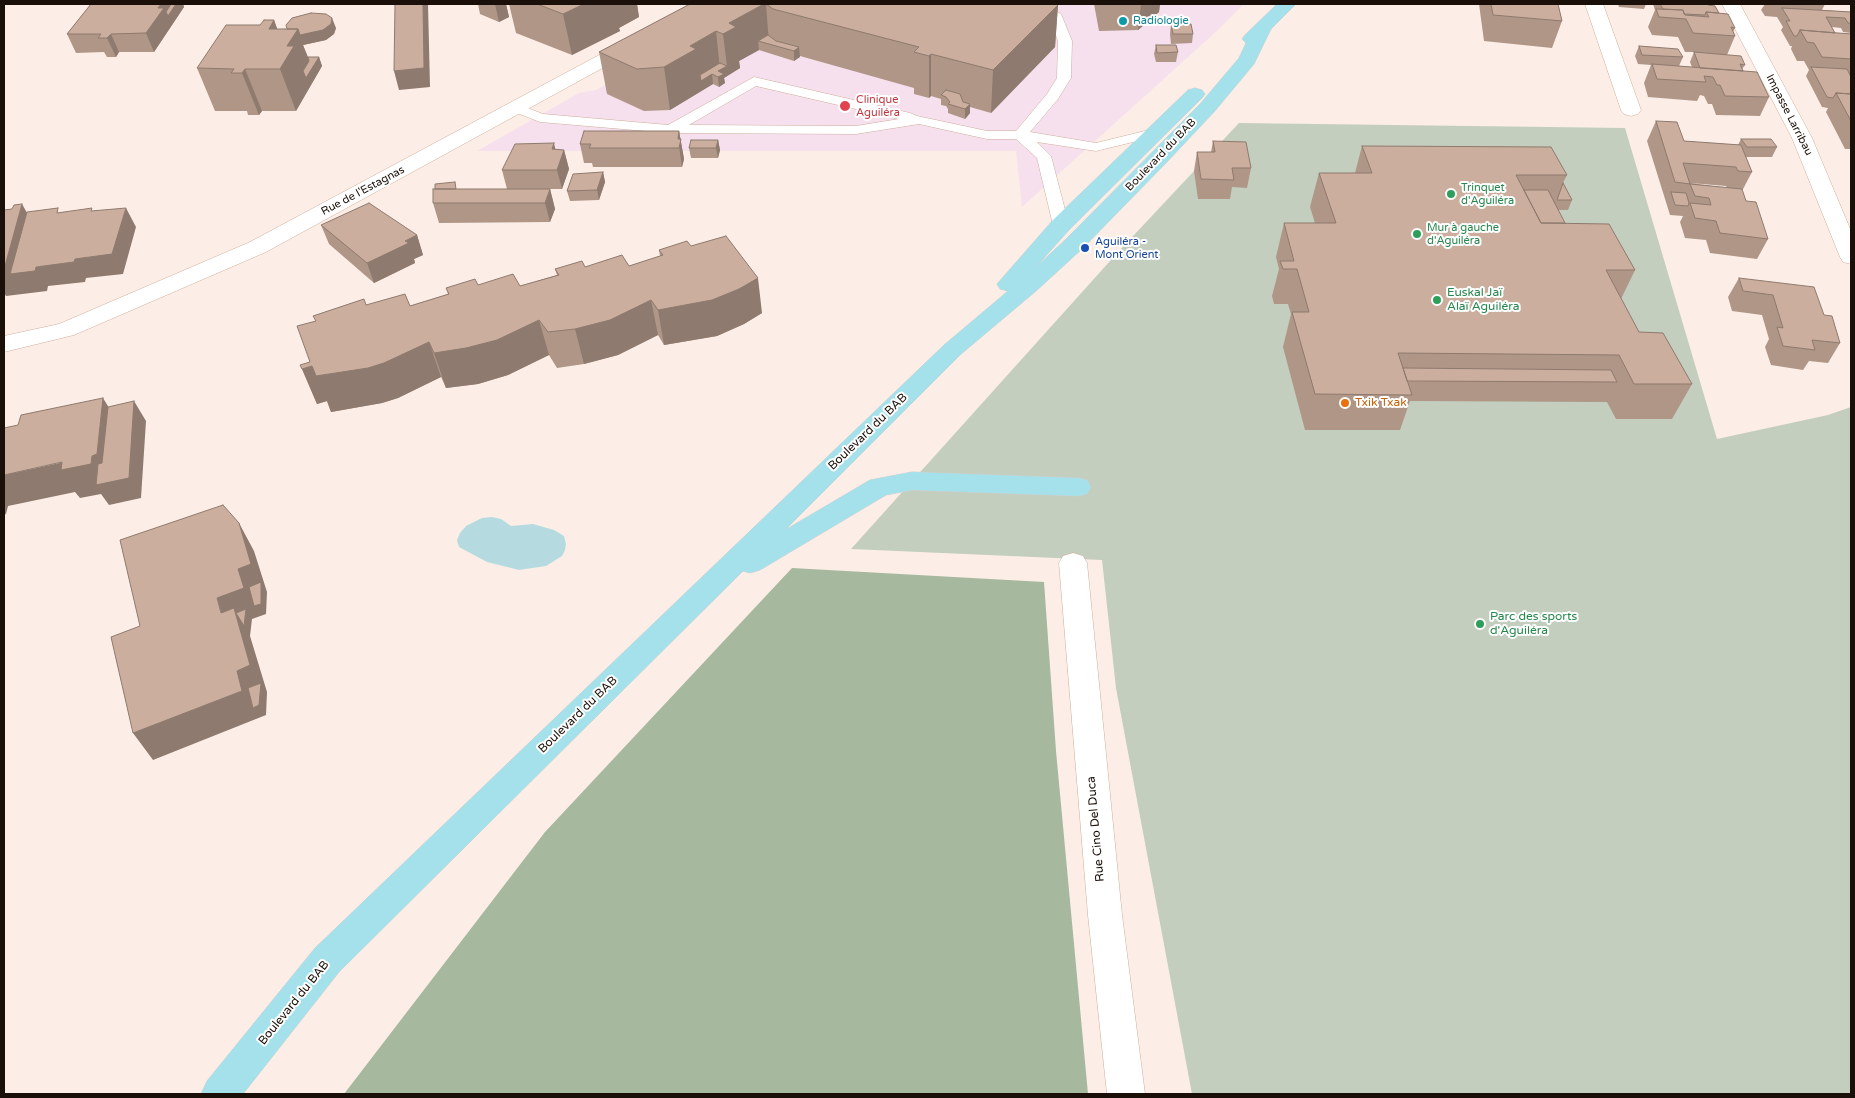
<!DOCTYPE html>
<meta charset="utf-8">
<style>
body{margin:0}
#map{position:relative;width:1855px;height:1098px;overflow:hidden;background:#fceee7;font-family:"Varela Round",sans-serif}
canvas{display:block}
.frame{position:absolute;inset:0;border:5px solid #1b1009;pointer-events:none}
</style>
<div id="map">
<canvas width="1855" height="1098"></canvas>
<div class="frame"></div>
</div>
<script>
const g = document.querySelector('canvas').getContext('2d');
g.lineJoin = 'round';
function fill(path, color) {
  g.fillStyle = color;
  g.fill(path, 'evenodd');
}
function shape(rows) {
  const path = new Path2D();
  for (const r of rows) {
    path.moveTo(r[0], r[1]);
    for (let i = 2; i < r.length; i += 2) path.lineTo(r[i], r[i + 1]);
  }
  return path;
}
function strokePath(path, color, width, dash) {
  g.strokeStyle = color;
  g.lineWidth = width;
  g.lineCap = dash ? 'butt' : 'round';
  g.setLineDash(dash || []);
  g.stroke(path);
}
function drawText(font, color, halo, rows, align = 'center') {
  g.font = font + ' "Varela Round",sans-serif';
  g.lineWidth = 4;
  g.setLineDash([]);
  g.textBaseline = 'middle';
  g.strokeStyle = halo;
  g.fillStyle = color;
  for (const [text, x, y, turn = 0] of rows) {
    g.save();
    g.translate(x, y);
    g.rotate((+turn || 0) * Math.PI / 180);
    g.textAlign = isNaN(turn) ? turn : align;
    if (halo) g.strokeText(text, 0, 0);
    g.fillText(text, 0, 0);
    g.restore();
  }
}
fill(shape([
 [739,4,1244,4,1218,30,1022,207,1016,151,477,151,579,93,596,90,735,12]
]), '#f6e0ee');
fill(shape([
 [1239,123,1625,128,1717,439,1828,415,1851,407,1851,1094,1192,1094,1116,688,1102,560,851,549,1119,251]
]), '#c3cebe');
fill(shape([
 [792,568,1044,582,1056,751,1088,1094,344,1094,545,832]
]), '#a6b89e');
fill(shape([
 [492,517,501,519,511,526,533,524,554,530,564,536,566,544,565,550,562,556,546,566,519,570,487,562,459,547,457,540,460,533,466,526,482,518]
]), '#b5dbe1');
const service = shape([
 [1013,4,1033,4,1048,7,1061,14,1072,41,1071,78,1058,99,1030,132,1096,143,1157,128,1162,129,1164,132,1162,135,1096,151,1037,142,1051,156,1069,225,1067,228,1061,230,1055,228,1053,225,1037,158,1016,139,987,139,919,124,856,134,670,133,540,122,512,111,510,108,512,105,517,104,543,114,668,125,754,77,910,113,917,116,987,131,1016,131,1047,94,1057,78,1058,41,1050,19,1038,13,1014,7,1013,4],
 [756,86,899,119,856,126,689,125,756,86]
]);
const minor = shape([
 [1585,4,1603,4,1641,110,1638,114,1631,116,1624,114,1621,110,1585,4],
 [1722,4,1740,4,1812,138,1851,231,1851,264,1843,262,1840,257,1792,138,1722,4],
 [635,38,641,39,644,43,641,47,266,252,74,335,4,352,4,336,59,324,250,242,629,39,635,38],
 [1073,553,1083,556,1087,563,1122,915,1145,1094,1107,1094,1088,915,1059,563,1063,556,1073,553]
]);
const primary = shape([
 [1277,4,1296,4,1271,29,1254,64,1214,112,1166,163,1082,249,1036,291,960,355,785,530,870,480,912,472,1078,478,1087,480,1091,487,1087,494,1078,496,912,490,886,495,760,570,750,573,743,571,339,972,243,1094,201,1094,207,1081,315,948,944,345,1008,291,1000,289,997,284,1053,220,1188,90,1195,88,1202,90,1205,94,1202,98,1069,230,1035,268,1066,239,1200,104,1239,58,1246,43,1242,39,1245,35,1277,4]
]);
strokePath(service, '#ceae9b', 1);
strokePath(minor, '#ceae9b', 1);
strokePath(primary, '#d1cfce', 1);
fill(service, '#fff');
fill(minor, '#fff');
fill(primary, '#a4e1eb');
fill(shape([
 [91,4,183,4,184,7,154,52,119,52,116,57,107,57,104,52,76,53,67,34],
 [478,4,506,4,509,17,499,22,480,14],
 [509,4,637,4,639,17,619,28,620,31,572,55,516,33],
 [690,4,1058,4,1055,47,991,113,970,107,970,113,965,119,948,113,948,109,946,106,941,105,941,99,931,96,929,98,914,94,914,88,800,56,794,61,759,50,739,61,740,68,724,78,725,83,719,87,713,84,670,110,644,111,607,94,599,52],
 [1094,4,1160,4,1159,12,1138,30,1099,31],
 [1479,4,1558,4,1562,21,1552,48,1484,41],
 [1618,4,1646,4,1644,9,1619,7],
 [1653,4,1707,4,1735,28,1733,32,1735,36,1727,55,1745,65,1742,69,1743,71,1769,97,1760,116,1716,115,1712,104,1708,104,1704,96,1700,95,1697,101,1648,97,1644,83,1651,65,1638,64,1635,56,1639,46,1683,57,1679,66,1692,67,1690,62,1694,52,1685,52,1678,37,1652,35,1648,27,1655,10],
 [1765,4,1825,4,1822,10,1851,12,1851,33,1843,32,1841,28,1832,27,1835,33,1851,34,1851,149,1845,149,1826,112,1828,108,1822,107,1806,76,1809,70,1804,61,1797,61,1791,49,1792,46,1790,46,1781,30,1783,27,1777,17,1765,16,1761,10],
 [274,20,277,29,336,28,334,34,326,40,303,45,308,57,319,57,322,66,296,111,262,111,259,115,248,115,247,111,215,111,197,68,260,25],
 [1171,24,1193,34,1192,43,1171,44,1170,34],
 [1156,45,1178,52,1176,62,1156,62,1154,54],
 [1656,121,1684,141,1738,145,1741,139,1777,147,1772,157,1746,157,1752,172,1742,191,1746,201,1768,239,1757,259,1710,253,1706,240,1685,238,1680,222,1683,216,1670,215,1647,141],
 [1690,183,1726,186,1727,188],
 [679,131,684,159,682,167,593,167,592,163,584,163,580,144],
 [718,140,720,150,718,158,691,158,689,148],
 [1213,141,1251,168,1247,188,1232,187,1230,199,1198,199,1194,171,1197,152,1211,152],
 [1362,146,1567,175,1563,183,1572,200,1568,210,1558,210,1565,223,1635,270,1621,299,1639,332,1692,384,1672,419,1616,419,1607,402,1410,401,1400,430,1305,430,1283,347,1291,314,1288,304,1274,304,1272,296,1279,269,1276,257,1284,223,1315,223,1310,207,1319,173,1355,173],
 [555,150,564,150,569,169,562,189,507,189,550,189,555,209,550,222,439,223,433,203,435,189,507,189,502,170],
 [603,172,605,182,599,200,570,201,567,191],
 [321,225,417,235,423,255,414,259,415,263,374,283,329,244],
 [691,246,762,313,744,324,717,336,664,345,658,335,618,355,584,364,557,368,549,355,508,375,478,384,446,388,441,377,398,398,382,403,331,412,327,401,317,404,302,369,310,362,366,305,410,306,448,294,446,288,478,285,520,286,557,275,555,269,585,267,629,266,660,256,659,250],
 [1739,278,1824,315,1840,343,1828,363,1809,361,1803,370,1771,365,1765,347,1769,339,1762,315,1732,311,1728,297]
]), '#af9687');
fill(shape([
 [161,4,183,4,184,7,154,52,146,33,158,8],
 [423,4,428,4,430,87,399,90,394,71],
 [495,4,506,4,509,17,499,22],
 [584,4,637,4,639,17,619,28,620,31,572,55,563,14],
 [764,4,766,4,769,44,758,41,759,50,739,61,740,68,724,78,725,83,719,87,718,77,712,74,713,84,670,110,664,67,690,46,716,31,720,70,727,66,723,34,729,23],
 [1141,4,1160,4,1159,12,1138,30],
 [1058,5,1055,47,991,113,993,70],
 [332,18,336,28,334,34,326,40,303,45,312,68,319,57,322,66,296,111,280,69,269,29,274,20,281,39,298,29],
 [111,34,119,52,116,57,107,38],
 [799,47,800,57,794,61,794,51],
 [931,54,931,96,929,98,929,56],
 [245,69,262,111,259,115,242,73],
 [970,104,970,113,965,119,965,109],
 [679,131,684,159,682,167,678,139],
 [718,140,720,150,718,158,716,148],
 [554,143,558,162,552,149],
 [564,150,569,169,562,189,557,170],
 [603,172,605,182,599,200,597,190],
 [550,189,555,209,550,222,545,203],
 [22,204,38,232,36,267,75,259,126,208,136,227,123,274,86,278,85,282,48,286,47,291,6,296,4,293,4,266],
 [417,235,423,255,414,259,415,263,374,283,367,263,405,241],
 [758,278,762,313,744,324,717,336,664,345,658,310],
 [651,300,658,335,618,355,584,364,575,329],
 [539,320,549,355,508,375,478,384,446,388,434,353],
 [429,342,441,377,398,398,382,403,331,412,327,401,317,404,302,369,312,366],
 [103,398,120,426,134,401,146,421,141,498,109,505,101,494,80,498,75,492,8,506,6,514,4,515,4,475,92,456],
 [239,523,254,551,267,592,266,614,252,619,250,636,267,692,266,715,153,760,133,733,237,671,217,598,238,569]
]), '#8e7a6e');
const building = shape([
 [91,4,161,4,158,8,164,8,146,33,111,34,107,38,98,38,101,34,67,34,91,4],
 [171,4,176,4,168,16,166,12,171,4],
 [395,4,423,4,424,68,394,71,395,4],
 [537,4,584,4,563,14,537,4],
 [690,4,764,4,729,23,736,27,723,34,716,31,690,46,696,49,664,67,637,69,599,52,690,4],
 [766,4,1058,4,1058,5,993,70,931,54,929,56,914,52,919,47,773,9,766,4],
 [1491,4,1558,4,1562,21,1493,15,1491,4],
 [1660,4,1707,4,1708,5,1715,6,1719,13,1706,12,1705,15,1684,14,1683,10,1663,9,1660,4],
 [1782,8,1851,12,1851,23,1848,23,1845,18,1826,17,1835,33,1800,30,1797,36,1794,36,1786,21,1790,21,1782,8],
 [1656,9,1683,10,1685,15,1709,17,1706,12,1728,14,1735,28,1731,27,1735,36,1693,33,1686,19,1659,17,1656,9],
 [311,13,326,14,332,18,331,24,323,30,300,35,298,29,287,29,286,25,292,18,311,13],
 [264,20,274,20,269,29,298,29,287,46,294,46,280,69,245,69,242,73,231,73,234,69,197,68,226,25,260,25,264,20],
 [1171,24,1191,24,1193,34,1173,34,1171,24],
 [1800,30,1851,34,1851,59,1822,57,1814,43,1807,42,1800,30],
 [768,35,776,41,799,47,794,51,758,41,768,35],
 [1156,45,1176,45,1178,52,1157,53,1156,45],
 [1639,46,1678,49,1683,57,1642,55,1639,46],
 [1694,52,1741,56,1745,65,1740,64,1743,71,1700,68,1694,52],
 [308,57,319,57,306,78,303,71,309,61,308,57],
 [720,63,727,66,718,71,724,74,718,77,712,74,701,81,700,75,720,63],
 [1652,64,1757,72,1769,97,1725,96,1720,85,1717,85,1713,77,1704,76,1706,82,1657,79,1652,64],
 [1811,67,1847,69,1851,77,1851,94,1836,93,1833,98,1827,97,1811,67],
 [946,90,960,94,963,102,970,104,965,109,948,104,950,102,946,97,941,95,946,90],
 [1836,93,1851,94,1851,121,1836,93],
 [1656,121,1677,122,1684,141,1741,145,1752,172,1738,171,1736,167,1683,163,1690,184,1675,182,1656,121],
 [584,131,679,131,678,139,681,139,679,148,589,148,591,144,580,144,584,131],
 [1741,139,1771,139,1777,147,1747,147,1741,139],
 [691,140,718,140,716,148,689,148,691,140],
 [1213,141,1246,142,1251,168,1232,168,1234,180,1201,179,1197,152,1215,152,1213,141],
 [554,143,552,149,564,150,557,170,502,170,515,144,554,143],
 [1362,146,1551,147,1567,175,1516,175,1541,223,1609,224,1635,270,1606,270,1639,332,1663,333,1692,384,1634,384,1619,355,1398,353,1412,395,1315,394,1292,312,1309,312,1297,269,1283,269,1280,261,1294,261,1284,223,1336,223,1319,173,1372,173,1362,146],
 [603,172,597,190,567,191,573,174,603,172],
 [455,182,456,189,435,189,435,184,455,182],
 [1563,183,1572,200,1557,200,1563,183],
 [1690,184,1742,189,1746,201,1756,202,1768,239,1720,233,1716,221,1695,218,1690,203,1711,205,1709,198,1695,196,1690,184],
 [433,189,550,189,545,203,433,203,433,189],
 [1524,190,1548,190,1565,223,1541,223,1524,190],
 [1671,192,1686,193,1689,203,1688,206,1675,205,1671,192],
 [369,203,417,235,405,241,409,243,367,263,321,225,369,203],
 [22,204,5,266,4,266,4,210,12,209,14,205,22,204],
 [58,208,57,213,92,208,91,211,126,208,112,254,75,259,74,262,36,267,35,271,10,274,27,212,58,208],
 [726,236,758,278,739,289,712,300,658,310,651,300,610,320,575,329,548,332,539,320,497,340,466,348,434,353,429,342,384,363,368,368,316,376,312,366,302,369,300,365,310,362,297,326,316,321,313,316,364,299,366,305,405,294,410,306,449,294,446,288,475,279,478,285,513,274,520,286,559,275,555,269,582,261,585,267,622,255,629,266,663,255,659,250,687,241,691,246,726,236],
 [1739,278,1814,287,1824,315,1832,316,1840,343,1812,340,1815,350,1783,346,1777,327,1783,328,1773,295,1743,291,1739,278],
 [1403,368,1611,370,1617,382,1407,381,1403,368],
 [103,398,97,454,92,456,91,464,61,470,62,462,4,475,4,428,18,425,21,415,103,398],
 [134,401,129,478,96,485,98,464,102,463,108,407,134,401],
 [223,505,239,523,251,564,238,569,244,588,217,598,221,613,234,608,250,665,237,671,242,691,133,733,111,637,140,626,120,540,223,505],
 [261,582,261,604,254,606,249,587,261,582],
 [246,609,244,626,236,613,246,609],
 [261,683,259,705,253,708,248,688,261,683]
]);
fill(building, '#cbae9d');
strokePath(building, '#8e7a6e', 1);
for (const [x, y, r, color] of [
 [1123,21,5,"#0f9aa8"],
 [845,106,6,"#e0444e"],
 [1451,194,5,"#2e9e5b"],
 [1417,234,5,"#2e9e5b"],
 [1085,248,5,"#1a4fb4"],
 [1437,300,5,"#2e9e5b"],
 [1345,403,5,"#e8710a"],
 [1480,624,5,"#2e9e5b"]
]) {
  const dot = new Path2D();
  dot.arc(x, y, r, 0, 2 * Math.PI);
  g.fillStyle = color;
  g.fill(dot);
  strokePath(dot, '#fff', 2);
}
drawText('11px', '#0d838f', '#fff', [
 ["Radiologie",1133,21]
], 'left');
drawText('11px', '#be3a42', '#fff', [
 ["Clinique",856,100],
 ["Aguiléra",856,113]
], 'left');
drawText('11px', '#1b1009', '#fff', [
 ["Impasse Larribau",1789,115,63],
 ["Boulevard du BAB",1161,155,-46],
 ["Rue de l'Estagnas",363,191,-28]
]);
drawText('11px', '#27864d', '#fff', [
 ["Trinquet",1461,188],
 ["d'Aguiléra",1461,201],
 ["Mur à gauche",1427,228],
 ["d'Aguiléra",1427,241]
], 'left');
drawText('11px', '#164399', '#fff', [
 ["Aguiléra -",1095,242],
 ["Mont Orient",1095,255]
], 'left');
drawText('12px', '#27864d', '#fff', [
 ["Euskal Jaï",1447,293],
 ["Alaï Aguiléra",1447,307],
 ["Parc des sports",1490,617],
 ["d'Aguiléra",1490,631]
], 'left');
drawText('12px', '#c56008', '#fff', [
 ["Txik Txak",1355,403]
], 'left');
drawText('12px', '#1b1009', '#fff', [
 ["Boulevard du BAB",868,432,-44],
 ["Boulevard du BAB",578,715,-44],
 ["Rue Cino Del Duca",1096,829,-95],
 ["Boulevard du BAB",294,1003,-51]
]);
</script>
